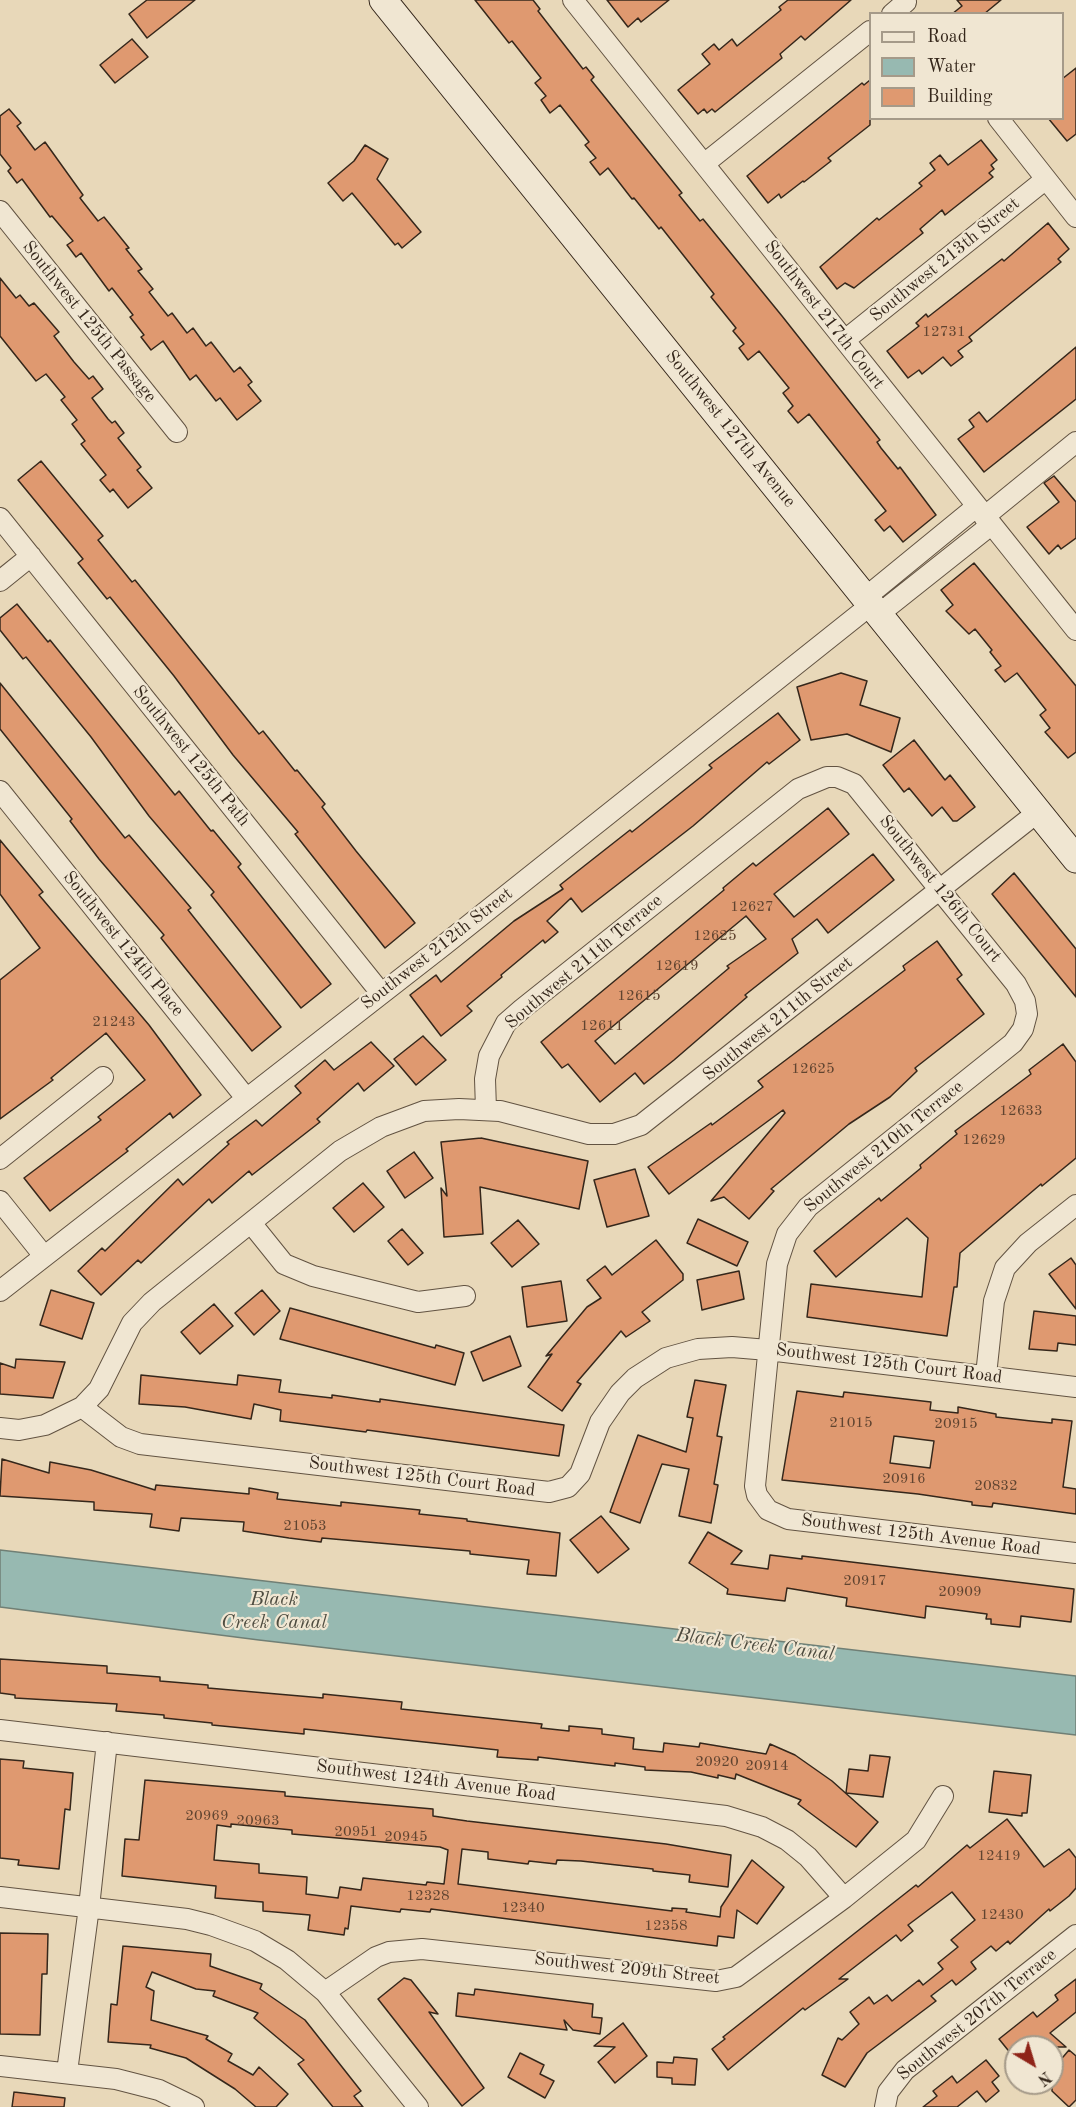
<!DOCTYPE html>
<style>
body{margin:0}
#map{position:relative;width:1076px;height:2107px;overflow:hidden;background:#e8d8b9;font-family:"Old Standard TT",serif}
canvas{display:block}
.legend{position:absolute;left:869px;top:12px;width:195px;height:108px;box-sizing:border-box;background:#f0e6d2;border:2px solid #a59a89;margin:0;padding:8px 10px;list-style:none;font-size:18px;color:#35271b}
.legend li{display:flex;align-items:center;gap:12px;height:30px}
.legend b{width:30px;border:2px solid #a59a89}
.north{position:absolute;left:1004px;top:2035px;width:60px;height:60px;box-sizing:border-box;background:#f0e6d2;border:2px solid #a59a89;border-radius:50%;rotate:142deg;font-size:16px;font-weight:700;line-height:24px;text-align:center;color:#35271b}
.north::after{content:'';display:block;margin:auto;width:21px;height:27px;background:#8f2418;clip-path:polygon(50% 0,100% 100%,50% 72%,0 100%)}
</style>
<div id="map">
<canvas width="1076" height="2107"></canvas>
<ul class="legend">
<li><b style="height:8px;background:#f0e6d2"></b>Road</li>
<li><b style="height:16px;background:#97b9b1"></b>Water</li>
<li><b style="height:16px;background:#df9970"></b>Building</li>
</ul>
<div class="north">N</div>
</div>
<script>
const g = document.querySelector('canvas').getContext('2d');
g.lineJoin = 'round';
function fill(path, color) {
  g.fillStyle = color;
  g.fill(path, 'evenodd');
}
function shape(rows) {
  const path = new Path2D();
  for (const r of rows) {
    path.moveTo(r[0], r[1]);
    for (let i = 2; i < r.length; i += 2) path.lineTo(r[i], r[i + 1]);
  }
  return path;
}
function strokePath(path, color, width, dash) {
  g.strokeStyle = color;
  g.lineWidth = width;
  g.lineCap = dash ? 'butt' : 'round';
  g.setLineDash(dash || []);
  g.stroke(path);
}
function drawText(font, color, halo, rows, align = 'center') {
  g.font = font + ' "Old Standard TT",serif';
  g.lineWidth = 4.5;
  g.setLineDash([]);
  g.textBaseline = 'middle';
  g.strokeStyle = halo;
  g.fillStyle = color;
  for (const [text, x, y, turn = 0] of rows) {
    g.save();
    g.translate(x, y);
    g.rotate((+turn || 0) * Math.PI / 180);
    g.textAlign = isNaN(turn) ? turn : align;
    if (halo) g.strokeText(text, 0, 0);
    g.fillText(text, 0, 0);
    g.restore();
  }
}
const water = shape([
 [0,1550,1076,1676,1076,1735,259,1640,0,1607,0,1550]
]);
fill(water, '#97b9b1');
strokePath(water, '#707f75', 1.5);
const building = shape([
 [147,0,195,0,147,38,129,14,147,0],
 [475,0,533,0,540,9,538,11,583,69,586,67,594,77,591,80,682,193,679,195,700,221,703,219,782,316,880,440,877,442,881,448,898,469,900,467,936,515,903,542,890,526,884,531,875,520,886,511,809,414,798,423,788,411,793,406,783,393,789,388,759,351,748,360,739,348,744,344,733,331,736,328,711,297,714,294,661,227,659,229,634,198,632,199,608,168,600,175,590,162,596,158,585,145,589,142,560,105,550,113,541,100,546,96,535,83,541,78,512,41,509,43,475,0],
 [607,0,669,0,641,22,638,18,628,27,607,0],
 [788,0,851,0,805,40,801,36,780,54,782,58,715,112,712,109,707,113,704,109,698,114,678,90,710,64,702,54,714,44,719,50,732,39,737,46,781,10,779,7,788,0],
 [957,0,1001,0,984,14,952,14,962,6,957,0],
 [132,39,148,57,115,83,100,65,132,39],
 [1076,68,1076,134,1067,141,1048,118,1062,118,1062,79,1076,68],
 [870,80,870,125,828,158,831,161,804,182,803,181,781,198,779,194,768,203,747,176,862,83,864,85,870,80],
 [9,109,21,123,17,126,35,150,45,142,83,195,80,198,98,221,104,217,129,248,126,249,142,269,138,271,153,289,149,292,168,316,172,313,187,333,193,328,206,346,211,342,234,372,240,367,252,382,248,385,261,401,237,420,220,398,216,401,196,375,190,380,163,341,151,350,141,337,144,335,130,317,133,315,112,288,109,291,81,253,76,257,67,245,73,241,52,216,50,217,22,179,17,183,8,171,11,168,0,154,0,116,9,109],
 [981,140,997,160,991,165,994,169,989,173,993,177,945,215,942,210,920,229,923,233,854,288,845,283,837,289,820,267,877,218,879,220,922,186,919,183,935,170,930,163,940,155,948,165,981,140],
 [365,145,388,159,377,179,421,232,402,248,398,243,395,245,352,193,343,201,328,183,354,161,365,145],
 [1048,223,1069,249,1058,259,1061,262,969,337,972,341,958,351,963,357,951,366,943,357,922,374,919,370,908,378,887,351,919,326,916,323,926,314,928,317,1002,259,1004,261,1048,223],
 [0,278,16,298,20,295,29,306,34,303,59,332,54,336,74,362,89,379,93,376,103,389,92,398,108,419,112,423,115,421,124,433,118,438,141,467,137,470,152,488,128,508,113,489,110,492,100,480,106,475,81,444,85,441,72,424,77,420,61,400,65,397,46,374,36,381,0,336,0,278],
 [1076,347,1076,399,984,472,958,439,974,427,969,420,979,412,987,422,1076,347],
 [41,461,103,536,98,540,132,582,135,580,259,734,263,731,295,771,297,770,325,804,322,807,356,851,415,923,385,948,295,834,298,832,233,755,174,676,110,597,107,599,78,563,83,559,18,480,41,461],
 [1054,476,1076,502,1076,538,1061,549,1058,545,1049,554,1027,527,1059,502,1044,483,1054,476],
 [974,563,1076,686,1076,752,1068,758,1045,732,1050,728,1040,715,1046,710,1017,673,1005,682,995,670,1001,666,990,652,992,650,975,629,969,634,946,611,953,605,941,590,974,563],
 [17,604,48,642,50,640,175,795,179,791,211,831,213,830,241,864,238,867,331,984,301,1008,211,895,214,892,149,816,91,737,26,657,23,659,0,630,0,618,17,604],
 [841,673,867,681,860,705,900,718,891,752,847,734,811,740,797,687,841,673],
 [0,683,125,838,129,835,191,908,188,910,281,1027,252,1051,161,938,164,935,99,859,70,821,72,819,0,729,0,683],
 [778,713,800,740,769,764,767,762,693,826,582,912,571,898,547,921,558,932,545,943,543,940,501,975,502,977,467,1006,472,1011,441,1036,410,995,436,975,441,982,514,921,563,889,560,885,630,830,632,832,712,768,709,765,778,713],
 [914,740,945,780,950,775,975,807,957,821,953,821,942,807,932,816,909,788,904,792,883,765,914,740],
 [828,808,849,834,774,894,794,917,873,854,894,880,828,933,817,919,792,939,798,953,745,995,747,997,674,1060,644,1084,635,1073,600,1102,568,1064,562,1068,541,1042,724,890,723,888,753,863,756,866,828,808],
 [746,916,766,939,727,966,729,968,615,1064,595,1041,746,916],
 [0,840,43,892,39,895,149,1025,201,1095,173,1118,170,1113,126,1149,128,1151,50,1211,24,1178,101,1120,98,1117,145,1080,106,1033,51,1078,53,1080,0,1119,0,980,40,948,0,894,0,840],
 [1014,873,1076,949,1076,997,992,894,1014,873],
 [937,941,962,975,957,979,984,1014,915,1068,917,1071,890,1097,849,1124,771,1189,774,1191,749,1219,724,1197,711,1201,785,1113,783,1110,669,1194,648,1167,711,1123,712,1125,763,1087,758,1081,905,970,903,966,937,941],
 [423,1036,446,1060,416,1085,394,1059,423,1036],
 [371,1042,394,1066,364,1091,358,1083,317,1119,320,1122,252,1175,249,1171,212,1203,209,1199,141,1263,138,1260,101,1295,78,1271,102,1248,105,1251,178,1179,183,1185,229,1144,227,1142,256,1120,262,1126,301,1093,295,1086,325,1060,334,1070,371,1042],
 [1063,1044,1076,1062,1076,1158,1042,1186,1041,1184,960,1253,957,1287,954,1287,947,1336,807,1317,811,1284,922,1297,928,1238,907,1218,836,1277,814,1251,879,1198,881,1201,921,1168,920,1165,957,1134,955,1131,1031,1074,1029,1070,1063,1044],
 [481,1138,588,1161,579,1209,480,1187,483,1234,444,1237,441,1188,447,1196,441,1142,481,1138],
 [414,1152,433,1178,405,1198,387,1171,414,1152],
 [635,1169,649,1216,607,1227,594,1180,635,1169],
 [363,1183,384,1207,354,1232,333,1208,363,1183],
 [698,1219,748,1242,737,1266,687,1243,698,1219],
 [518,1220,539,1244,512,1267,491,1243,518,1220],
 [402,1229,423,1253,408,1265,388,1241,402,1229],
 [656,1240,683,1274,683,1280,642,1312,650,1321,626,1337,621,1331,577,1382,581,1384,562,1411,528,1387,552,1354,546,1356,587,1307,601,1298,587,1280,605,1266,612,1275,656,1240],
 [1071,1258,1076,1265,1076,1309,1049,1274,1071,1258],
 [739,1271,744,1299,702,1310,697,1280,739,1271],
 [561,1281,567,1321,527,1327,522,1287,561,1281],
 [51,1290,94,1303,82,1339,40,1325,51,1290],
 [262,1290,280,1311,254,1335,235,1313,262,1290],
 [214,1304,233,1326,200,1354,181,1332,214,1304],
 [290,1308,435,1348,436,1345,464,1353,455,1385,280,1339,290,1308],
 [1034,1311,1076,1316,1076,1345,1058,1343,1057,1351,1029,1349,1034,1311],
 [510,1336,521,1366,483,1381,471,1352,510,1336],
 [16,1359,65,1362,53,1398,0,1394,0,1363,15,1368,16,1359],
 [141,1375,237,1385,238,1375,281,1380,279,1392,332,1398,332,1395,380,1402,380,1399,564,1425,559,1456,367,1430,366,1432,280,1421,281,1410,254,1404,251,1419,185,1407,139,1404,141,1375],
 [695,1380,726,1385,717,1436,722,1437,714,1484,718,1485,711,1523,679,1516,689,1469,662,1464,640,1523,610,1512,638,1435,686,1452,693,1418,687,1417,695,1380],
 [797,1391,843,1397,844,1392,931,1402,930,1410,958,1413,958,1407,996,1414,996,1417,1031,1421,1052,1423,1052,1419,1072,1421,1063,1487,1076,1489,1076,1514,993,1503,992,1507,972,1505,972,1502,918,1494,782,1480,797,1391],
 [894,1436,934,1441,930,1468,890,1463,894,1436],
 [2,1459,49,1473,50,1462,91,1470,155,1490,156,1485,249,1494,249,1488,278,1493,277,1499,341,1506,341,1502,420,1510,419,1514,467,1519,467,1521,560,1533,556,1576,527,1574,529,1560,470,1554,470,1551,322,1538,321,1542,289,1538,243,1531,244,1522,181,1518,179,1531,150,1527,152,1514,94,1510,94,1502,0,1496,2,1459],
 [601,1516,629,1549,598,1573,570,1540,601,1516],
 [708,1532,742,1551,731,1564,768,1569,770,1555,802,1559,802,1556,1074,1589,1071,1622,1021,1616,1020,1627,991,1624,991,1619,986,1619,987,1614,926,1606,925,1618,846,1606,847,1598,787,1588,785,1601,727,1594,728,1589,689,1563,708,1532],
 [0,1659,107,1666,107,1673,160,1677,160,1681,208,1685,208,1688,323,1698,323,1694,402,1702,401,1709,542,1724,541,1728,569,1731,569,1726,602,1729,602,1734,634,1738,633,1749,663,1752,664,1743,699,1747,700,1743,766,1754,770,1744,795,1755,832,1781,878,1822,856,1847,798,1804,801,1800,736,1774,735,1779,718,1775,718,1778,691,1772,645,1770,645,1767,615,1763,615,1766,538,1757,538,1760,497,1757,498,1750,304,1729,304,1734,212,1725,212,1723,164,1718,164,1715,116,1711,117,1704,15,1698,15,1695,0,1693,0,1659],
 [870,1755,890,1757,883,1797,846,1793,849,1769,868,1771,870,1755],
 [0,1759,24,1761,23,1768,73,1773,70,1810,65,1809,59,1869,18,1865,19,1860,0,1858,0,1759],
 [994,1771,1031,1775,1027,1813,1022,1813,1022,1816,989,1812,994,1771],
 [145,1780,285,1792,285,1796,433,1809,433,1816,467,1821,666,1844,731,1855,728,1887,689,1882,690,1875,653,1871,653,1869,581,1861,557,1860,556,1864,529,1861,528,1864,488,1859,488,1852,462,1849,458,1884,672,1911,672,1908,687,1909,686,1912,720,1917,721,1907,752,1860,784,1887,757,1924,737,1910,734,1938,718,1936,717,1946,431,1909,430,1912,401,1909,400,1912,351,1906,348,1929,345,1928,344,1935,308,1930,310,1915,263,1911,263,1902,215,1898,216,1886,122,1876,125,1839,139,1840,145,1780],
 [231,1824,292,1830,292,1834,440,1847,448,1850,444,1884,427,1882,426,1885,363,1878,361,1890,340,1887,338,1898,306,1894,307,1877,259,1873,259,1864,214,1860,217,1825,231,1827,231,1824],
 [1007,1819,1044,1867,1069,1849,1076,1858,1076,1888,1069,1896,1050,1911,1049,1909,1010,1944,1008,1941,996,1951,991,1946,971,1962,976,1969,956,1985,952,1980,931,1996,936,2001,867,2053,845,2087,822,2075,838,2038,842,2040,859,2024,850,2012,869,1997,874,2004,887,1995,892,2001,919,1980,923,1985,943,1969,938,1963,958,1947,951,1940,975,1920,952,1892,908,1925,913,1931,901,1941,896,1935,839,1979,848,1979,805,2010,803,2008,728,2070,712,2049,725,2039,723,2037,916,1885,918,1887,967,1845,970,1848,1007,1819],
 [0,1933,48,1934,47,1974,42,1974,40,2035,0,2034,0,1933],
 [123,1946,211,1954,210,1966,262,1984,260,1989,305,2020,361,2091,354,2096,363,2107,333,2107,298,2064,304,2060,254,2018,258,2013,213,1996,215,1991,196,1989,152,1972,146,1987,154,1991,151,2020,208,2036,206,2039,232,2054,228,2061,253,2075,259,2067,288,2094,276,2107,256,2107,235,2089,186,2058,150,2048,151,2045,108,2042,111,2004,117,2005,123,1946],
 [404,1978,411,1980,438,2014,429,2012,484,2088,462,2106,378,1999,404,1978],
 [1076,1979,1076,2012,1050,2033,1066,2047,1016,2047,1016,2060,999,2039,1033,2012,1037,2017,1058,2000,1055,1995,1076,1979],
 [475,1989,593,2004,592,2017,602,2018,600,2034,573,2030,564,2020,567,2030,456,2016,458,1993,474,1995,475,1989],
 [623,2023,647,2056,615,2083,598,2062,615,2047,594,2046,623,2023],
 [1069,2050,1076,2056,1076,2100,1069,2107,1052,2091,1052,2070,1069,2050],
 [520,2053,544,2065,540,2074,554,2081,545,2098,508,2077,520,2053],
 [674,2057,697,2059,695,2085,672,2084,672,2078,657,2077,657,2062,673,2063,674,2057],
 [986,2060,999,2076,992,2082,999,2091,986,2102,977,2091,957,2107,923,2107,937,2096,933,2091,952,2076,957,2083,986,2060],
 [14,2092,65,2098,64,2107,12,2107,14,2092]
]);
fill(building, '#df9970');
strokePath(building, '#35271b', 1.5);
const street = shape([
 [573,0,1076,630],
 [892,14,906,2],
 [998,118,1076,217],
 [704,164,870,31],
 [0,211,177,432],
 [845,340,1046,179],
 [984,517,1076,442],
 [0,518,381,993],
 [0,581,31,556],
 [866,597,976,507],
 [879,614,991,525],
 [0,791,246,1098],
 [486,1109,485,1079,489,1056,506,1023,522,1009,798,789,827,777,837,777,854,784,1016,984,1025,1001,1027,1014,1023,1029,1013,1043,808,1207,787,1234,777,1264,755,1486,757,1495,768,1510,788,1519,1076,1553],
 [0,1159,103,1077],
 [0,1201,44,1256],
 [251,1223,284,1264,313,1276,418,1302,465,1296],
 [0,1291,444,945,872,604],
 [986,1375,994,1301,1005,1268,1028,1243,1076,1205],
 [82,1407,121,1437,140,1444,549,1492,568,1487,580,1474,600,1422,620,1393,635,1378,666,1358,698,1349,732,1347,768,1350,1076,1387],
 [0,1428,19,1430,45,1425,82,1407,99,1389,132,1323,152,1302,340,1151,381,1127,424,1111,459,1109,500,1111,589,1134,614,1134,641,1125,1038,812],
 [0,1730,726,1816,762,1827,787,1840,808,1857,844,1898],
 [0,1897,187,1919,211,1925,255,1941,287,1960,325,1992,418,2107],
 [325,1992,376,1957,389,1952,422,1949,716,1981,736,1977,844,1898,916,1840,943,1796],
 [0,2066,116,2079,159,2090,194,2107],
 [67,2072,89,1907,107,1742],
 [885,2107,888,2092,905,2070,1076,1935]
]);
const secondary = shape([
 [383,0,1076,859]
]);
strokePath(street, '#625342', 22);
strokePath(secondary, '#35271b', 29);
strokePath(street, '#f0e6d2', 20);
strokePath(secondary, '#f0e6d2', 27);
drawText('15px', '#604430', null, [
 ["12731",944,332],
 ["12627",752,907],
 ["12625",715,936],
 ["12619",677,966],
 ["12615",639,996],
 ["21243",114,1022],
 ["12611",602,1026],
 ["12625",813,1069],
 ["12633",1021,1111],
 ["12629",984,1140],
 ["21015",851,1423],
 ["20915",956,1424],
 ["20916",904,1479],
 ["20832",996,1486],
 ["21053",305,1526],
 ["20917",865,1581],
 ["20909",960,1592],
 ["20920",717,1762],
 ["20914",767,1766],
 ["20969",207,1816],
 ["20963",258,1821],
 ["20951",356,1832],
 ["20945",406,1837],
 ["12419",999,1856],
 ["12328",428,1896],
 ["12340",523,1908],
 ["12430",1002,1915],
 ["12358",666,1926]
]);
drawText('18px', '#35271b', '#f0e6d2', [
 ["Southwest 213th Street",945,260,-39],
 ["Southwest 217th Court",824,315,52],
 ["Southwest 125th Passage",89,322,51],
 ["Southwest 127th Avenue",730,429,51],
 ["Southwest 125th Path",191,756,51],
 ["Southwest 126th Court",940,889,51],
 ["Southwest 124th Place",123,944,51],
 ["Southwest 212th Street",437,949,-38],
 ["Southwest 211th Terrace",584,962,-40],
 ["Southwest 211th Street",778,1019,-39],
 ["Southwest 210th Terrace",884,1147,-39],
 ["Southwest 125th Court Road",889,1364,7],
 ["Southwest 125th Court Road",422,1477,7],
 ["Southwest 125th Avenue Road",921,1535,7],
 ["Southwest 124th Avenue Road",436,1781,7],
 ["Southwest 209th Street",627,1969,6],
 ["Southwest 207th Terrace",977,2015,-39]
]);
drawText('italic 20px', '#4e4c40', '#f0e6d2', [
 ["Black",274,1600],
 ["Creek Canal",274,1623],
 ["Black Creek Canal",755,1645,7]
]);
</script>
